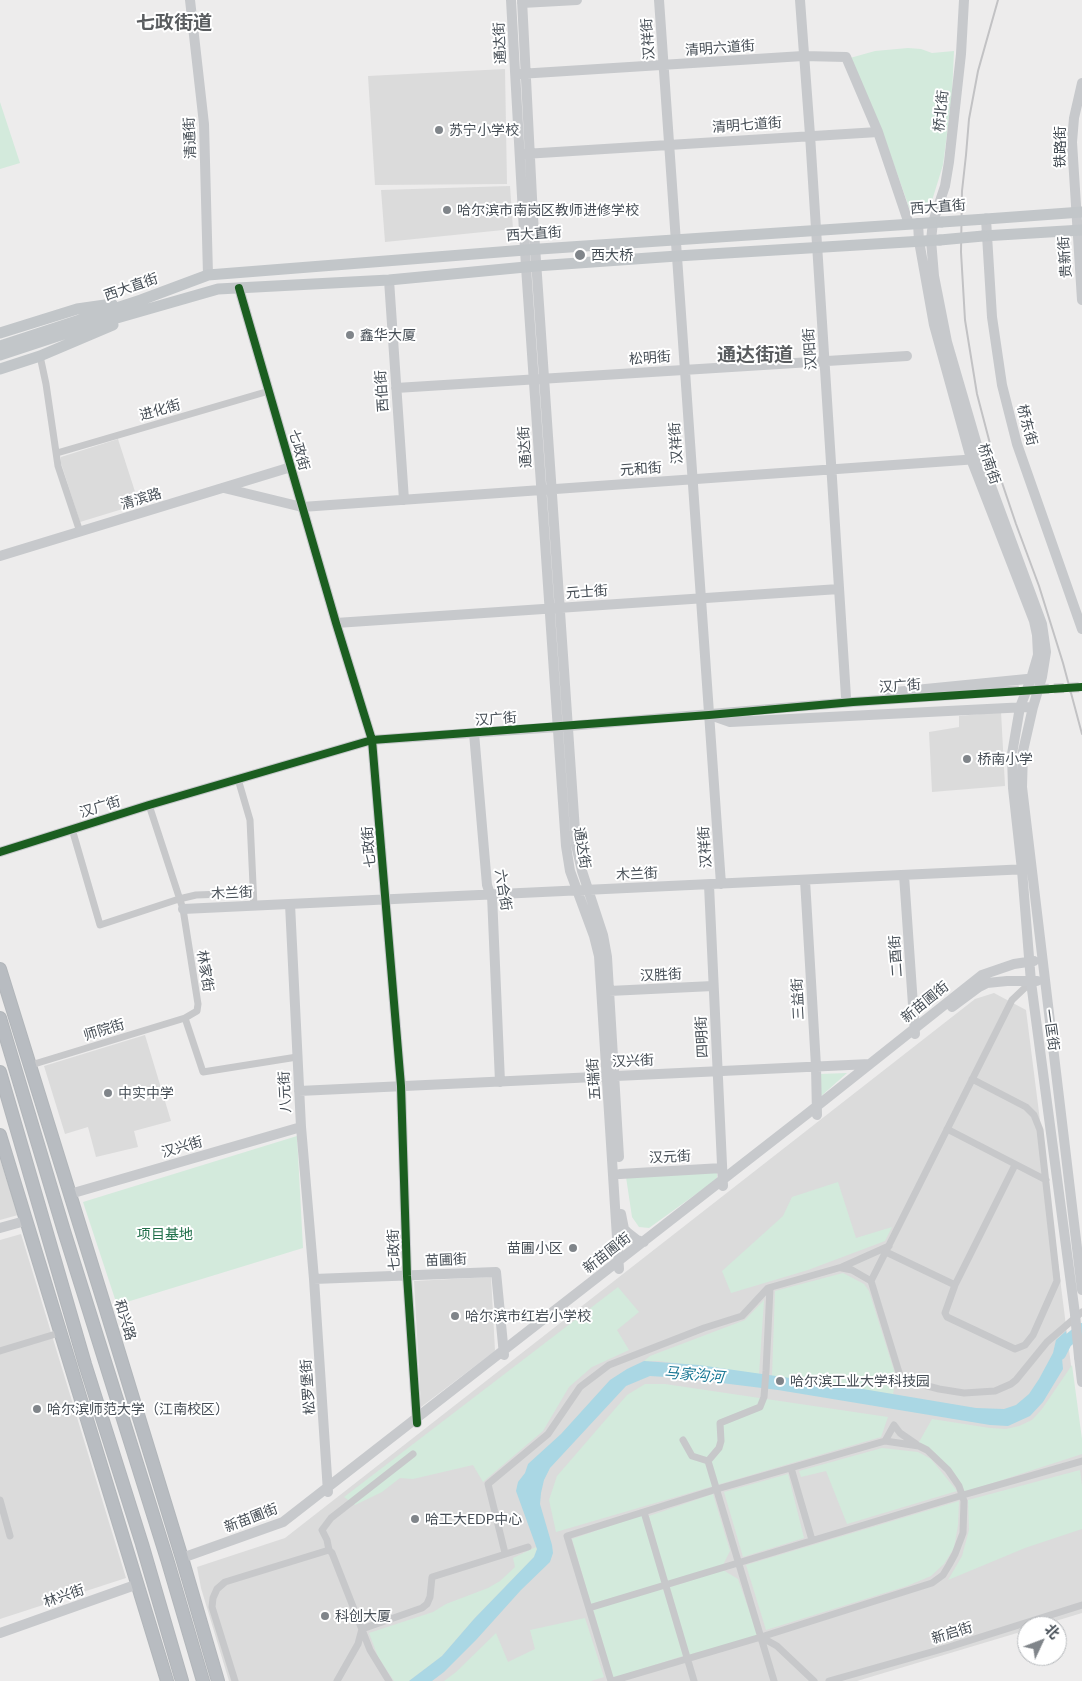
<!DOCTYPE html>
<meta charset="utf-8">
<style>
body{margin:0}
#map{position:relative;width:1082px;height:1681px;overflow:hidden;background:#edecec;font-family:Lato,"Noto Sans SC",sans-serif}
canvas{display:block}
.north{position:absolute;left:1017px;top:1616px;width:50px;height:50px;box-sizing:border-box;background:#fff;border:1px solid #b5b8bb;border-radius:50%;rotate:47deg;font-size:14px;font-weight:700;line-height:20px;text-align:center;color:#464e56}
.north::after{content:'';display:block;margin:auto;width:18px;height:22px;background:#80858a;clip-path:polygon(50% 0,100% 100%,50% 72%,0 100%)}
</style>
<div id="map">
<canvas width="1082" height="1681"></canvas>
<div class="north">北</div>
</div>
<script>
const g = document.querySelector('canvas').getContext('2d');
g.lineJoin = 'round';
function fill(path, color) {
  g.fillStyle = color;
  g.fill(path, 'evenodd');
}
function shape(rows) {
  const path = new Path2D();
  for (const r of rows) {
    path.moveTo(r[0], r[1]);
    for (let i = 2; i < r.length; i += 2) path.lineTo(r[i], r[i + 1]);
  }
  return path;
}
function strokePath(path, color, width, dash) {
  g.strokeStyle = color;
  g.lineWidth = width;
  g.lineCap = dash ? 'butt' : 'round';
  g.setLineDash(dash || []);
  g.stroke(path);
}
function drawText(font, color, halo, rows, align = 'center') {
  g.font = font + ' Lato,"Noto Sans SC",sans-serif';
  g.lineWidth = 4;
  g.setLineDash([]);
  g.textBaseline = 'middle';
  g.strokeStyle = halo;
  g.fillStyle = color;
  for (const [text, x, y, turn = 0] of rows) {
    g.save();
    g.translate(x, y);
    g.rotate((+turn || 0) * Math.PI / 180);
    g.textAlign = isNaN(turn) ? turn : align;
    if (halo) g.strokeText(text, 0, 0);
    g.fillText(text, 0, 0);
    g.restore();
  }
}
fill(shape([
 [505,69,507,184,375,185,368,76],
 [510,186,513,229,385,242,381,190],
 [118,439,139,504,80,522,61,463,61,457],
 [1001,712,1005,786,932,792,929,732,959,727,959,716],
 [994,993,1026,1010,1082,1452,1082,1613,1039,1626,1027,1626,1027,1630,857,1681,229,1681,201,1588,197,1567,285,1538,975,999],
 [145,1035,171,1121,134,1131,138,1147,96,1157,88,1127,65,1134,44,1066],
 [0,1159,18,1215,0,1220],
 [21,1234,126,1578,0,1619,0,1240],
 [491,1277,495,1351,421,1407,414,1281]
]), '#dbdbdb');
fill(shape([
 [908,48,921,49,932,53,954,51,952,95,943,165,930,207,910,210,882,131,850,58,875,51],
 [0,102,20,163,0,169],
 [847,1073,819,1098,819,1074],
 [297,1136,303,1248,117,1305,83,1202],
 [717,1172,717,1179,649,1228,639,1227,632,1217,626,1177],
 [838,1182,856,1238,892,1227,885,1241,808,1270,731,1293,722,1271,783,1216,792,1197],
 [843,1273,864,1284,869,1291,896,1377,893,1394,772,1376,775,1291],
 [618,1287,639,1312,617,1330,629,1350,592,1367,569,1387,543,1431,483,1482,473,1465,413,1479,400,1478,382,1492,355,1505,344,1497],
 [764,1300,759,1374,659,1361,644,1361,650,1356,745,1320],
 [1072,1365,1082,1439,1082,1454,965,1492,958,1479,935,1453,919,1442,932,1419,990,1428,1006,1429,1019,1426,1032,1420,1042,1409],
 [645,1384,665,1384,888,1417,881,1437,556,1532,549,1500,557,1476,627,1395],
 [882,1448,918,1452,931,1459,957,1491,847,1524,826,1471,801,1477,799,1471],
 [1080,1470,1082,1486,1082,1529,1025,1548,948,1580,962,1556,969,1530,968,1500],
 [788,1474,804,1538,743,1557,724,1492],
 [713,1494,730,1551,723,1565,666,1582,649,1516],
 [959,1501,958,1525,954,1548,944,1564,931,1576,907,1586,766,1630,746,1565],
 [642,1515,662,1583,591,1604,572,1539],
 [536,1547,537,1549,534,1557,474,1619,442,1656,409,1681,394,1681,378,1657,369,1633,433,1612,446,1604,488,1588,500,1581,515,1567,513,1558],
 [723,1570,738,1579,758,1636,688,1655,668,1588],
 [663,1588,683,1656,613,1678,593,1609],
 [585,1618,604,1677,591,1681,444,1681,456,1672,496,1633,508,1662,535,1649,530,1630]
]), '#d3eadc');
fill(shape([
 [1066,1331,1068,1348,1062,1358,1063,1369,1043,1402,1030,1416,1008,1426,990,1425,778,1390,681,1378,650,1376,626,1386,550,1468,544,1480,541,1493,540,1504,552,1545,553,1553,550,1562,521,1590,476,1640,444,1672,432,1681,409,1681,442,1656,474,1619,534,1557,537,1549,516,1491,518,1482,525,1473,528,1464,561,1434,610,1380,627,1369,644,1361,699,1365,839,1385,976,1408,1004,1409,1016,1405,1029,1394,1039,1379,1053,1353,1056,1340]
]), '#aad7e4');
strokePath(shape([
 [1060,1354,1066,1342,1082,1329]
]), '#aad7e4', 12);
strokePath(shape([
 [1009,691,1082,687]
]), '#ccccce', 10, [10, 5]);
const highway = shape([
 [0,969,106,1310,182,1558,218,1681],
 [0,1018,64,1231,167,1559,203,1681],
 [0,1072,85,1364,142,1544,182,1681],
 [0,1135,167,1681]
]);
strokePath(highway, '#b2b6ba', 14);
strokePath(shape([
 [40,356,46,384,58,466,80,532],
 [57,453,269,391],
 [238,779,250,820,254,906],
 [149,805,183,909,198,1004,197,1011,185,1018,203,1072,297,1057],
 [72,829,100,925,179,899,196,895,253,893],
 [1031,982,1012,1000,871,1281,901,1379,939,1389,964,1393,995,1391,1011,1384,1016,1380,1047,1342,1082,1312],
 [31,1065,185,1018],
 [947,1129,1046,1180],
 [886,1252,955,1285,945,1313,947,1317,1015,1349,1025,1345,1033,1335,1057,1281,1040,1130,1034,1115,1026,1107,972,1079],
 [842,1268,852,1270,871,1281],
 [955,1285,1015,1165],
 [0,1351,59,1333],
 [683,1440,692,1456,708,1461,719,1448,721,1441,720,1423,760,1407,764,1397,766,1371,770,1288],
 [885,1441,894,1425,900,1433,916,1444],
 [708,1461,774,1681],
 [791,1468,812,1540],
 [0,1500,10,1536],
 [644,1512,694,1681],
 [329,1550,327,1540,322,1530,331,1518,413,1454],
 [505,1553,488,1484,548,1434,580,1387,609,1365,704,1328,742,1316,768,1288,842,1267,889,1246],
 [589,1608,963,1495,1082,1461],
 [761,1637,777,1646,814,1681],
 [235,1681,212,1607,213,1598,217,1589,225,1582,329,1550,332,1553,370,1650,389,1681],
 [337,1681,358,1644,362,1629,422,1608,427,1604,430,1597,432,1577,528,1547],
 [611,1681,567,1536,717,1489,885,1441,919,1446,927,1450,948,1470,959,1486,964,1501,963,1533,955,1554,949,1565,943,1575,932,1583,761,1637,612,1681],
 [829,1681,949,1647,1082,1605]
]), '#c7c8ca', 7);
strokePath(shape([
 [190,0,204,124,208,275],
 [511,0,526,267,566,846,570,871,594,936,599,956,619,1269],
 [522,0,533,217,576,845,582,871,603,935,607,957,619,1157],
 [659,0,721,884],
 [800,0,810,135,846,697],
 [964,0,961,54,949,162,945,186,933,222,931,240,934,276,947,342,981,459,1042,624,1046,652,1042,677,1033,707,1023,751,1022,787,1082,1290],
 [522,3,577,0],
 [519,74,803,56,846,57,878,132],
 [1082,83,1074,118,1072,142,1082,300],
 [524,154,878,132,909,224],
 [986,219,992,317,1002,385,1017,444,1082,629],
 [918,223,919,241,934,325,971,459,1034,621,1037,635,1038,655,1031,679,1020,707,1012,754,1013,788,1022,870,1031,982,1075,1314],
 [389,280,404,500],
 [239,288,336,623,372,740,401,1086,407,1276,417,1423],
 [396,388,907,356],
 [224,488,302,507,978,459],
 [0,556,291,467],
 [336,623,839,589],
 [885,693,1037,678],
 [713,716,730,722,1027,707],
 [474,733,487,885,489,891,492,895,500,1082],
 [0,852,149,805,372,740,557,727,853,702,1009,691],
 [904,875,915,1034],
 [805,880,816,1066,817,1115],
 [709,885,723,1186],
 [290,904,301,1127,314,1279,328,1492],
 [183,909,1028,869],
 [609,991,713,986],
 [952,1007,979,987,987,983,1007,981,1037,981],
 [299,1091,870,1064],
 [620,1174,722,1168],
 [70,1194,301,1127],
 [621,1214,624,1229,628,1233,637,1240,644,1242],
 [0,1228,25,1221],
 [314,1279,496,1272,504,1355],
 [1079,1357,1082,1382],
 [182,1558,283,1522,807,1114,982,975,1014,964,1034,961],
 [0,1633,138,1584]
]), '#c7c9cc', 10);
strokePath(shape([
 [986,219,1082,212],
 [983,236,1082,230],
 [0,333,77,309,112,304],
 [0,346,141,300,208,275,525,250,942,222],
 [0,355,82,328,218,289,389,280,536,266,677,256,940,240],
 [0,369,40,356,113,325]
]), '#c2c6c9', 11);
strokePath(highway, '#b8bcc1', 12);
strokePath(shape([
 [998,0,978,71,969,119,966,155,962,191,961,252,965,320,977,394,994,459,1016,524,1039,586,1063,663,1082,734]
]), '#c2c2c4', 2);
strokePath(shape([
 [1075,1314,1079,1357]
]), '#c7c9cc', 10);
strokePath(shape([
 [942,222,986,219],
 [940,240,983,236]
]), '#c2c6c9', 11);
strokePath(shape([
 [239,288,336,623,372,740,401,1086,407,1276,417,1423],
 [0,852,149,805,372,740,709,715,853,702,1082,687]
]), '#1b5e20', 8);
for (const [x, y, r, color] of [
 [439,130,5,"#80858a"],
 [447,210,5,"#80858a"],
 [580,255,6,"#80858a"],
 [350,335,5,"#80858a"],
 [967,759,5,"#80858a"],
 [108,1093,5,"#80858a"],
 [573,1248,5,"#80858a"],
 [455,1316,5,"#80858a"],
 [780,1381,5,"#80858a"],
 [37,1409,5,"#80858a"],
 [415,1519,5,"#80858a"],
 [325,1616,5,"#80858a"]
]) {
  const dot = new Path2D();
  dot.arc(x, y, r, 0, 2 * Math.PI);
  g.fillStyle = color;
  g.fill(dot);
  strokePath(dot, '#fff', 2);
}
drawText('14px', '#464e56', '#fff', [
 ["汉祥街",648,39,-94],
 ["通达街",500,43,-93],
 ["清明六道街",720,48,-4],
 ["桥北街",941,111,-84],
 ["清明七道街",747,125,-4],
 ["清通街",190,138,-93],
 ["铁路街",1060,147,-90],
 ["西大直街",938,207,-4],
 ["西大直街",534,234,-4],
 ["贵新街",1065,257,-94],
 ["西大直街",131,287,-19],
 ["汉阳街",810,349,-94],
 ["松明街",650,358,-4],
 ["西伯街",382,391,-94],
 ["进化街",160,410,-16],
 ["桥东街",1027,425,75],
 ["汉祥街",676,443,-94],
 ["通达街",525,447,-94],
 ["七政街",299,450,74],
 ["桥南街",989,464,71],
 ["元和街",641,469,-4],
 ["清滨路",141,499,-17],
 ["元士街",587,592,-4],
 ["汉广街",900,686,-4],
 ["汉广街",496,719,-4],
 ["汉广街",100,807,-17],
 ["七政街",369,847,-95],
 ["汉祥街",705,847,-94],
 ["通达街",582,848,81],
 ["木兰街",637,874,-3],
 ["六合街",503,890,81],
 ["木兰街",232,893,-3],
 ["二酉街",896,956,-94],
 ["林家街",205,971,81],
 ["汉胜街",661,975,-3],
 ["三益街",798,999,-93],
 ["新苗圃街",925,1002,-39],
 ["师院街",104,1030,-17],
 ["一匡街",1051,1030,82],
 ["四明街",702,1037,-93],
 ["汉兴街",633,1061,-3],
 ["五瑞街",594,1079,-94],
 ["八元街",285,1092,-93],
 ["汉兴街",182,1147,-16],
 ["汉元街",670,1157,-3],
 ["七政街",394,1250,-92],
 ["新苗圃街",607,1253,-38],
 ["苗圃街",446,1260,-3],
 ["和兴路",125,1320,73],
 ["松罗堡街",308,1387,-94],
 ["新苗圃街",251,1518,-21],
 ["林兴街",64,1596,-19],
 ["新启街",952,1633,-17]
]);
drawText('14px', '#464e56', '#fff', [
 ["苏宁小学校",449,130],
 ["哈尔滨市南岗区教师进修学校",457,210],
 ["西大桥",591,255],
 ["鑫华大厦",360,335],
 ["桥南小学",977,759],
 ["中实中学",118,1093],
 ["苗圃小区",563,1248,"right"],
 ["哈尔滨市红岩小学校",465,1316],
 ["哈尔滨工业大学科技园",790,1381],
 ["哈尔滨师范大学（江南校区）",47,1409],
 ["哈工大EDP中心",425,1519],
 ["科创大厦",335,1616]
], 'left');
drawText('14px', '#1f6f49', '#fff', [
 ["项目基地",165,1234]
]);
drawText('italic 15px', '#1a7895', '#fff', [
 ["马家沟河",694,1375,5]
]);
drawText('bold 19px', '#595c5f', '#fff', [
 ["七政街道",174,23],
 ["通达街道",755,355]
]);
</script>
